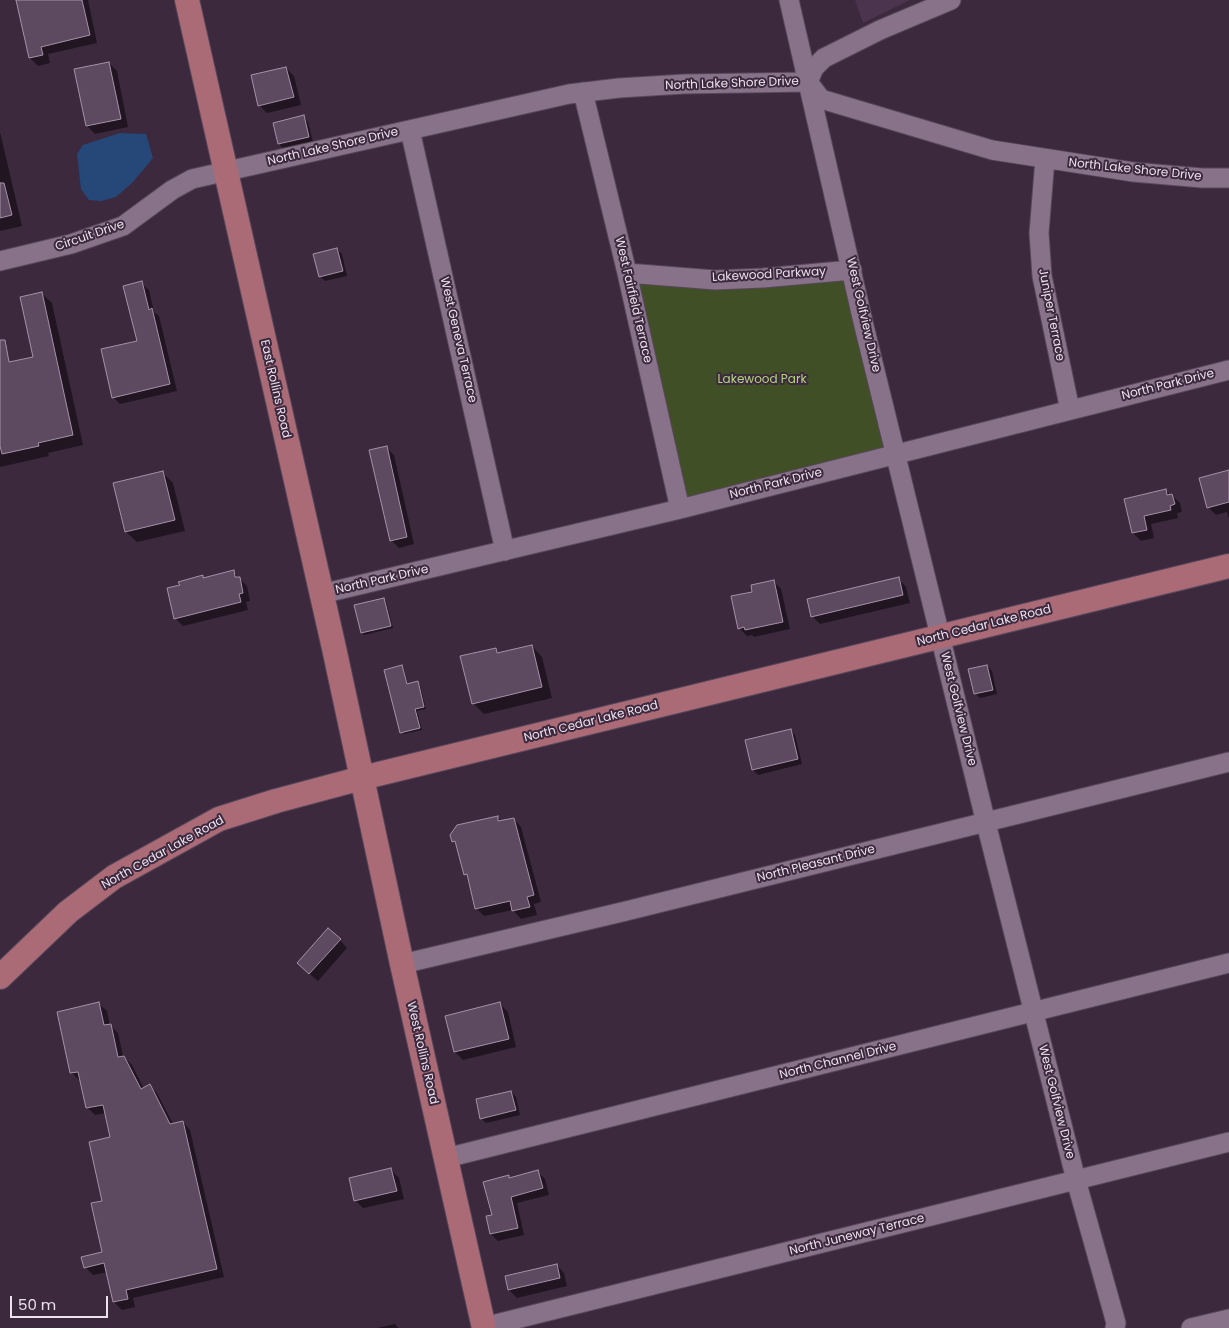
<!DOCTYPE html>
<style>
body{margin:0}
#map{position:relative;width:1229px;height:1328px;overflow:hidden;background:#3c293e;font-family:Poppins,sans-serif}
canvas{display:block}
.scale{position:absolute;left:10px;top:1296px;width:98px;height:22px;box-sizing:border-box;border:2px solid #ede1ee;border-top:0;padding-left:6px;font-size:15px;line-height:18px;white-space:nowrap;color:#ede1ee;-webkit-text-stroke:4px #3c293e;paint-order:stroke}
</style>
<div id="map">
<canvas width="1229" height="1328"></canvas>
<div class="scale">50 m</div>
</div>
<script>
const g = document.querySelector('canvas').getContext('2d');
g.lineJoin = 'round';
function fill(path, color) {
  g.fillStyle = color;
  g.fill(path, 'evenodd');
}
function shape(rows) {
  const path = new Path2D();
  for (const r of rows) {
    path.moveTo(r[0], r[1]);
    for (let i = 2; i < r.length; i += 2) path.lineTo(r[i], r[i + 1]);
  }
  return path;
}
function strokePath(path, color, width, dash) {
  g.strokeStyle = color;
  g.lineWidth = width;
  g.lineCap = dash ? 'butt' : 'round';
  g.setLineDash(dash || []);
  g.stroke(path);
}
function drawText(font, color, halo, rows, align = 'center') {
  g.font = font + ' Poppins,sans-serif';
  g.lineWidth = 4;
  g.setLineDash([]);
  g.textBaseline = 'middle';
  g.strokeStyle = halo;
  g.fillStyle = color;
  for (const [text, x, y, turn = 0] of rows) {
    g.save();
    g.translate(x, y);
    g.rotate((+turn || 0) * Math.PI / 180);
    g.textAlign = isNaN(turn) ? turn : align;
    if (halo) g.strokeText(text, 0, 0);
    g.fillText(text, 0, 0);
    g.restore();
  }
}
fill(shape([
 [855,0,910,0,863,23]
]), '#4b344e');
fill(shape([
 [846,271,886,457,684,508,633,283]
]), '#404f26');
fill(shape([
 [120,133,146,134,153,158,133,182,116,197,101,201,89,200,81,189,77,154,83,145]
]), '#254878');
fill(shape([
 [21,0,88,0,97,43,48,54,50,63,38,66,30,58],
 [109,63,117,71,128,127,95,134,87,126,76,70],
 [286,68,294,76,301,105,267,113,259,105],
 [304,117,308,122,313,142,284,149,279,144,274,124],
 [0,132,22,226,0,231],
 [337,249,342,254,347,276,325,281,320,276],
 [141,283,149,290,154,312,159,316,177,391,120,404,113,397,138,342],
 [41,293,52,303,83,445,48,453,49,456,0,467,0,367,34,358],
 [386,447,394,455,414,544,399,548,391,540],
 [1229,471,1229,519,1227,512,1216,515,1208,507],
 [162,472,173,483,185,531,137,542,126,532,114,484],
 [1165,490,1180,503,1182,512,1177,513,1178,518,1151,524,1154,538,1141,541,1133,533,1125,500],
 [233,572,247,586,250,601,246,602,248,610,183,626,175,618,181,586,202,577,205,579],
 [899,579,906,587,910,603,820,624,812,616],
 [773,581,781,589,790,629,754,637,752,635,747,636,739,628],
 [384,599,386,601,393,628,364,635,362,633],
 [532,646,542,657,552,698,484,714,473,703,495,649,500,654],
 [987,666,992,671,997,694,980,698,975,693],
 [402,667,404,669,408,685,417,682,420,685,426,709,417,711,422,730,404,734,402,732],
 [790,730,795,735,802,764,758,775,753,770],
 [497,817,502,821,514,819,521,827,541,902,534,904,537,915,521,919,513,910,484,916,476,908,469,878,465,874,457,845,453,841],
 [340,940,347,948,318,981,306,971],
 [99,1004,107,1011,110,1025,118,1033,123,1056,132,1065,144,1089,150,1086,157,1093,173,1124,183,1122,190,1130,224,1277,133,1298,135,1307,122,1310,114,1302,108,1272,93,1275,85,1267,104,1253,104,1202,111,1138,106,1113,95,1115,88,1108,81,1080,79,1080,72,1073],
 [500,1004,508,1012,516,1047,463,1060,455,1052,447,1017],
 [511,1092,516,1097,520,1115,486,1123,481,1118],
 [391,1170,399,1178,404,1199,363,1208,355,1200],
 [538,1172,545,1179,549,1195,517,1203,524,1235,498,1241,491,1234,487,1217,493,1216,508,1176,511,1179],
 [557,1265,564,1273,567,1286,517,1298,509,1290],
 [395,1324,398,1328,377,1328]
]), '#0007');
const building = shape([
 [16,0,82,0,90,35,41,47,43,55,29,58,16,0],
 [109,62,121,119,86,126,74,69,109,62],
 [286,67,294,97,258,106,251,75,286,67],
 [304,115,309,137,278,144,273,123,304,115],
 [0,183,4,183,12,215,0,218,0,183],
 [337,248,343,271,319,277,313,254,337,248],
 [142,281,149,310,152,308,170,384,112,398,101,349,137,341,123,286,142,281],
 [42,292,73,435,38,443,39,446,2,454,0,446,0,340,5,340,9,362,33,357,20,297,42,292],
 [387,446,407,537,390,541,369,450,387,446],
 [1229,470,1229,502,1207,508,1199,478,1229,470],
 [163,471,175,520,125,532,113,483,163,471],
 [1166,489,1167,495,1172,494,1175,504,1170,506,1171,510,1144,516,1147,530,1132,533,1124,499,1166,489],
 [234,570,235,577,240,577,243,593,239,594,241,602,174,619,167,588,180,585,178,582,203,575,203,578,234,570],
 [899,577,903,595,811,617,807,599,899,577],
 [774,580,783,622,745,630,744,627,738,629,731,596,752,592,751,585,774,580],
 [384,598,391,626,361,633,354,605,384,598],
 [532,645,542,687,472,704,460,656,496,648,497,653,532,645],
 [402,665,407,684,418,681,424,707,415,709,420,728,400,733,384,670,402,665],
 [987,665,993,690,974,694,968,669,987,665],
 [791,729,798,759,752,770,745,740,791,729],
 [498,816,498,821,514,818,534,895,527,897,530,907,512,911,510,901,475,909,467,874,464,875,455,841,452,842,450,835,457,825,498,816],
 [328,928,341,939,309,974,297,963,328,928],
 [99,1002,104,1025,111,1024,118,1057,124,1056,141,1089,150,1084,170,1124,183,1121,217,1269,126,1290,128,1299,113,1302,104,1263,84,1268,81,1257,102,1252,91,1203,102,1201,89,1142,110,1137,103,1105,86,1108,78,1072,70,1073,57,1012,99,1002],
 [500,1002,509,1039,454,1052,445,1016,500,1002],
 [511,1091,516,1110,480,1119,476,1099,511,1091],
 [391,1168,397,1191,354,1201,349,1178,391,1168],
 [538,1170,543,1188,511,1197,518,1228,490,1234,486,1216,492,1215,483,1182,509,1175,509,1178,538,1170],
 [557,1264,560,1278,508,1290,505,1276,557,1264]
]);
fill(building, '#5e4a60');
strokePath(building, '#a790a9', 1);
const minor = shape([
 [789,0,864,326,986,823,1076,1180,1116,1323,1115,1328],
 [808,82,814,68,824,58,880,30,951,0],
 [583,92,627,273,680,509],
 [410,130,505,551],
 [1045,159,1039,233,1042,276,1070,410],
 [0,261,71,244,123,226,172,190,192,179,569,94,619,88,684,84,808,82,821,99,992,150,1133,172,1202,178,1229,178],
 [627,273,715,280,763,278,852,270],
 [321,594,680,509,1229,370],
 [402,964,622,912,1229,762],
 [446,1158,1229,963],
 [484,1327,1229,1142],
 [1191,1328,1229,1319]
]);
const major = shape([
 [187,0,334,648,402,964,484,1328],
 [0,977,68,912,114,877,219,819,276,801,362,778,1229,566]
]);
strokePath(minor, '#574759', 21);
strokePath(major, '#574759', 26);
strokePath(minor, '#877289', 19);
strokePath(major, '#aa6b77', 24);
drawText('12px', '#ede1ee', '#3c293e', [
 ["North Lake Shore Drive",732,84,-2],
 ["North Lake Shore Drive",333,147,-13],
 ["North Lake Shore Drive",1135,170,6],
 ["Circuit Drive",90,236,-19],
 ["Lakewood Parkway",769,275,-3],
 ["West Fairfield Terrace",633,300,77],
 ["West Golfview Drive",863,315,77],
 ["Juniper Terrace",1051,315,79],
 ["West Geneva Terrace",458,340,77],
 ["North Park Drive",1168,385,-14],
 ["East Rollins Road",275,389,77],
 ["North Park Drive",776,484,-14],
 ["North Park Drive",382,580,-13],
 ["North Cedar Lake Road",984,626,-14],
 ["West Golfview Drive",958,709,76],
 ["North Cedar Lake Road",591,722,-14],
 ["North Cedar Lake Road",163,853,-29],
 ["North Pleasant Drive",816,864,-14],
 ["West Rollins Road",422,1053,77],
 ["North Channel Drive",838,1061,-14],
 ["West Golfview Drive",1056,1102,76],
 ["North Juneway Terrace",857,1235,-14]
]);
drawText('12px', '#b4d67e', '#3c293e', [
 ["Lakewood Park",762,380]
]);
</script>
